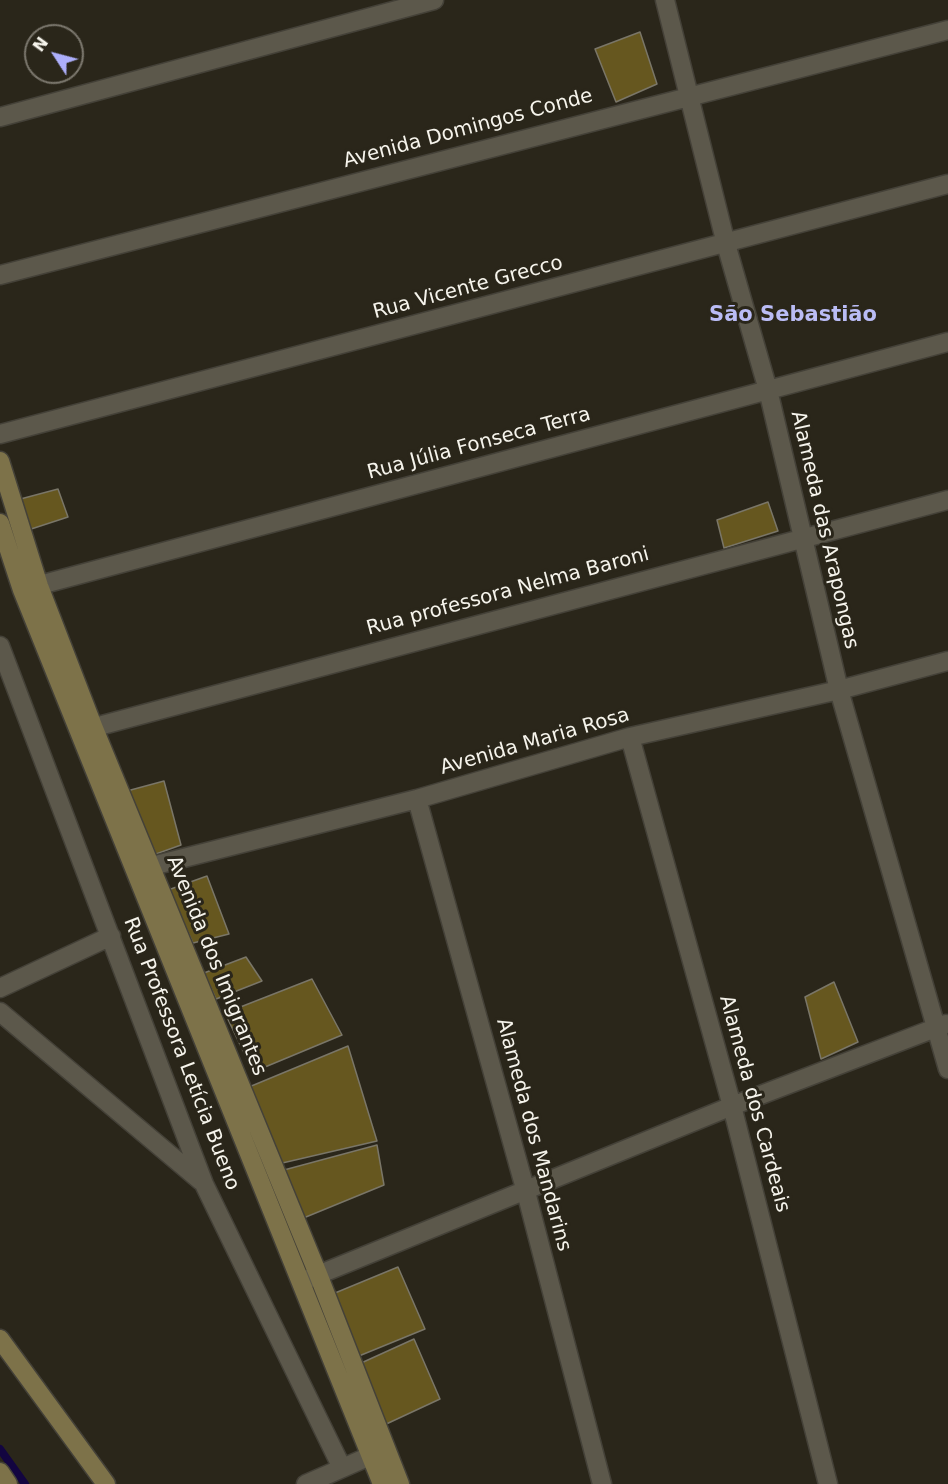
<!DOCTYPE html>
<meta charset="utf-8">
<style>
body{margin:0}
#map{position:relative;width:948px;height:1484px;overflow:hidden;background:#2a261a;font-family:"DejaVu Sans",sans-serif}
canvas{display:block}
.north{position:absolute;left:24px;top:24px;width:60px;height:60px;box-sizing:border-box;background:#2a261a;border:2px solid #7c786e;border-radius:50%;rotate:306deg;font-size:16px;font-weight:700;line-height:24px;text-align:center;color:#f6f4ec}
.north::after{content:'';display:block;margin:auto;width:21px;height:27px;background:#adaffb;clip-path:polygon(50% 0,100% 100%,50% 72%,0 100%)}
</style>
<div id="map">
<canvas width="948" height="1484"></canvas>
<div class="north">N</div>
</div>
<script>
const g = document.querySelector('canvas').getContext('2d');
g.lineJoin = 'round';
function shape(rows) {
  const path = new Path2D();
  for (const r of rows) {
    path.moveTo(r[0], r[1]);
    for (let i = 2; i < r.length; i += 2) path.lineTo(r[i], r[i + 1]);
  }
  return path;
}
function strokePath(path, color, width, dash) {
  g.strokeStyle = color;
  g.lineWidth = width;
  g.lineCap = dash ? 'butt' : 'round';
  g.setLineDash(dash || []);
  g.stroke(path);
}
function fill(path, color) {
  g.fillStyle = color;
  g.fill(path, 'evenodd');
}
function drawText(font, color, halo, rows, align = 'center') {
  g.font = font + ' "DejaVu Sans",sans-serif';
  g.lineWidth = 6;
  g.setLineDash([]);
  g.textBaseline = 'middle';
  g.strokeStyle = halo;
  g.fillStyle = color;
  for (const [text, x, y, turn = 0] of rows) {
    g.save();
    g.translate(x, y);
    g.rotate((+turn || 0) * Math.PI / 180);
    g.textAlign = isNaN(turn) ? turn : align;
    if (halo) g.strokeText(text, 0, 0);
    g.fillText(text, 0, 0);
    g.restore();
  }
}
strokePath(shape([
 [0,1449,25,1484]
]), '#130540', 8);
const building = shape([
 [640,32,657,84,616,102,595,49,640,32],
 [58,489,68,517,22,532,13,501,58,489],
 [768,502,778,531,724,548,717,520,768,502],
 [164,781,181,845,156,854,127,791,164,781],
 [207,876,229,934,193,943,168,890,207,876],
 [246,957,262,981,216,999,204,973,246,957],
 [312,979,342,1035,253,1072,225,1013,312,979],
 [834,982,858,1042,821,1059,805,997,834,982],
 [348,1046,377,1141,278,1164,249,1087,348,1046],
 [377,1145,384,1185,301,1219,284,1170,377,1145],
 [398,1267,425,1329,354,1358,335,1293,398,1267],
 [414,1339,440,1399,382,1426,359,1364,414,1339]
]);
fill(building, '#66571f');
strokePath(building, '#7a7668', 1.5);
const street = shape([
 [665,0,726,244,768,390,839,690,948,1069],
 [0,117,434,0],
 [0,275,948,30],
 [0,434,948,184],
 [25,589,948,342],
 [0,646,204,1184,342,1468],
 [80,731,948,500],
 [630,737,732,1106,828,1484],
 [417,799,526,1192,602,1484],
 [138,874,152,866,417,799,630,737,839,690,948,661],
 [0,988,111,936],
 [0,1012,201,1181],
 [303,1281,732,1106,946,1024],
 [306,1484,370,1456,383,1447]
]);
const secondary = shape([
 [0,461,39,586,93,726,318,1274,400,1484],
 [0,523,22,590,382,1484],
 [0,1339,106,1484],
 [0,1472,8,1484]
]);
strokePath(street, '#444138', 21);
strokePath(secondary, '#444138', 21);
strokePath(street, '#5c584b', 18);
strokePath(secondary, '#7d7249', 18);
drawText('20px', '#f6f4ec', '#2a261a', [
 ["Avenida Domingos Conde",468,129,-15],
 ["Rua Vicente Grecco",468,288,-15],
 ["Rua Júlia Fonseca Terra",479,444,-15],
 ["Alameda das Arapongas",824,530,77],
 ["Rua professora Nelma Baroni",508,592,-15],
 ["Avenida Maria Rosa",535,742,-16],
 ["Avenida dos Imigrantes",216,966,68],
 ["Rua Professora Letícia Bueno",181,1054,69],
 ["Alameda dos Cardeais",754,1104,75],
 ["Alameda dos Mandarins",533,1135,75]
]);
drawText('bold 21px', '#babcf5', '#2a261a', [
 ["São Sebastião",793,316]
]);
</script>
